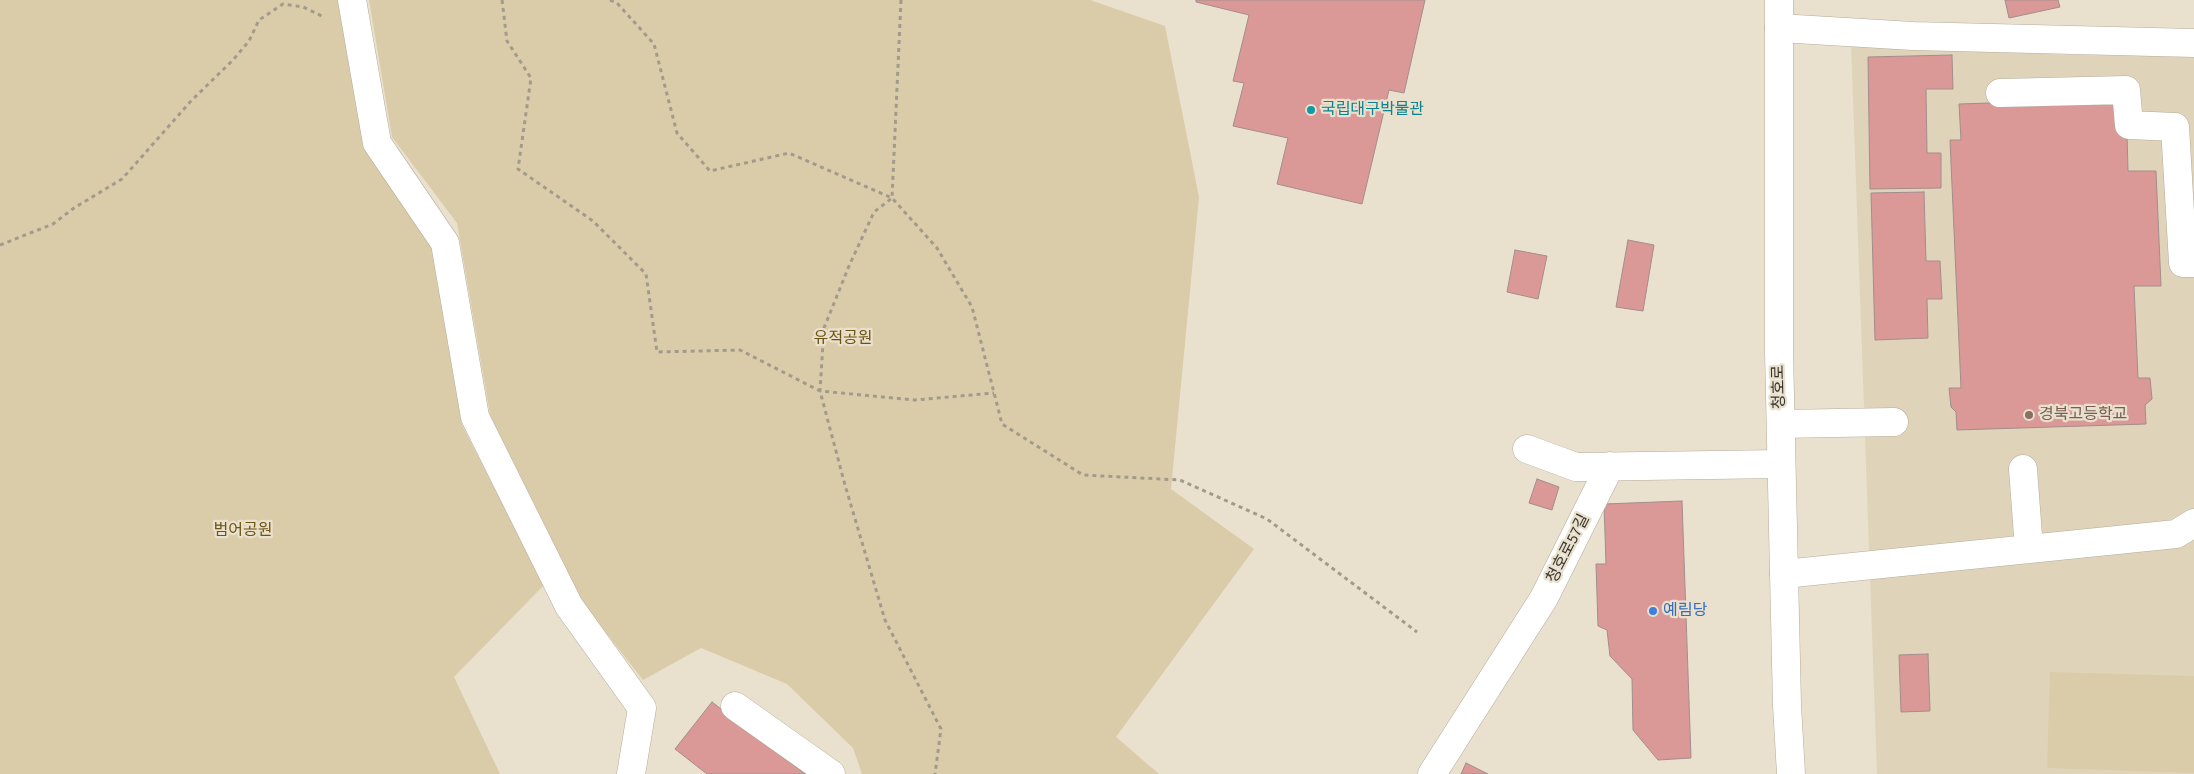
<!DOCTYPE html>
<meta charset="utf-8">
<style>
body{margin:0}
canvas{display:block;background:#e9e0cd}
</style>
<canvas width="2194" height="774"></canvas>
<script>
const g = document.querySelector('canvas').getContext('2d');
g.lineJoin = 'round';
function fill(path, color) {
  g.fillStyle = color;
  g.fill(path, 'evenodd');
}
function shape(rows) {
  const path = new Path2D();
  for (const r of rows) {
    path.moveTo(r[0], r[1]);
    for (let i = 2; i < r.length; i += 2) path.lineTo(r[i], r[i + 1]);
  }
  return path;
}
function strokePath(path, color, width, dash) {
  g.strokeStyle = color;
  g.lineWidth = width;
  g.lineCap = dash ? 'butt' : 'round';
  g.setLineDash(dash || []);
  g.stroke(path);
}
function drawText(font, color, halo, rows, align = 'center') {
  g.font = font + ' "Source Sans 3","Noto Sans KR",sans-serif';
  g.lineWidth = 4.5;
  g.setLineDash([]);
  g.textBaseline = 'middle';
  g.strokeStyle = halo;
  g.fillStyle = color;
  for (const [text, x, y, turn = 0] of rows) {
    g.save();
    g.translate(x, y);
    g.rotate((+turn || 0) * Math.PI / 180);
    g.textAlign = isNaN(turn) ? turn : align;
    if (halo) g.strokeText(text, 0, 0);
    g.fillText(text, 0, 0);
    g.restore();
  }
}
fill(shape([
 [1851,42,2067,55,2194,56,2194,774,1877,774]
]), '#dfd4ba');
fill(shape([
 [0,0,343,0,368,146,430,228,462,425,544,585,454,677,500,774,0,774],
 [369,0,1090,0,1165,26,1199,197,1171,489,1254,549,1116,737,1159,774,862,774,853,748,787,684,701,648,643,680,578,597,491,420,457,223,392,137],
 [2050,672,2194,676,2194,773,2047,768]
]), '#dbcca9');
const building = shape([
 [1196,0,1425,0,1404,93,1389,90,1362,204,1277,184,1288,138,1233,126,1244,83,1233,81,1249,15,1196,2,1196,0],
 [2005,0,2058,0,2060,7,2009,18,2005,0],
 [1952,55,1953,89,1926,89,1927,153,1941,153,1941,188,1870,189,1868,57,1952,55],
 [2117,99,2118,134,2127,134,2128,171,2156,171,2161,286,2134,286,2138,378,2150,378,2152,399,2145,405,2146,424,1957,430,1956,412,1951,407,1949,388,1961,388,1950,140,1961,140,1959,104,2117,99],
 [1924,192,1926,261,1940,261,1942,299,1927,299,1928,338,1875,340,1871,193,1924,192],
 [1628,240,1654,245,1643,311,1616,307,1628,240],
 [1515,250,1547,256,1538,299,1507,292,1515,250],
 [1537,479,1559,487,1552,510,1529,503,1537,479],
 [1682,501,1691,758,1658,760,1633,730,1632,679,1610,656,1607,630,1598,626,1596,564,1606,564,1604,504,1682,501],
 [1928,654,1930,711,1901,712,1899,655,1928,654],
 [712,702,805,774,707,774,675,749,712,702],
 [1466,763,1488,774,1461,774,1466,763]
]);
fill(building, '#da9996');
strokePath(building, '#a38d8c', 1);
const minor = shape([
 [352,0,377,143,445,243,475,417,569,606,642,708,631,774],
 [1779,28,1913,36,2194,43],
 [2000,93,2126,90,2129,125,2175,127,2183,263,2194,263],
 [1781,424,1894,422],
 [1527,449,1576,467,1781,464],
 [2023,469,2029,549],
 [1784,574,2176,534,2194,523],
 [735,706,831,774],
 [1432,774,1544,598,1610,466]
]);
const major = shape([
 [1779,0,1779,352,1787,705,1791,774]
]);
strokePath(minor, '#b4ac9a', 29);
strokePath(major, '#b4ac9a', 29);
strokePath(shape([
 [502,0,507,41,531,78,518,169,593,221,646,274,657,352,740,350,820,391,845,485,885,620,941,729,935,774],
 [610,0,617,3,654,44,677,133,710,171,789,153,892,198,874,212,849,266,824,328,820,391,915,400,994,393],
 [901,0,892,198,937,248,972,307,1002,424,1083,475,1180,480,1267,519,1417,632],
 [0,245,53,224,74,208,122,179,191,101,233,60,249,41,259,20,283,4,303,7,322,16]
]), '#a29b8d', 3, [4, 4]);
strokePath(minor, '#fff', 28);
strokePath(major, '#fff', 28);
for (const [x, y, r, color] of [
 [1311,110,5,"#0f9aa8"],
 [2029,415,5,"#8d6e63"],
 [1653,611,5,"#3f7fe0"]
]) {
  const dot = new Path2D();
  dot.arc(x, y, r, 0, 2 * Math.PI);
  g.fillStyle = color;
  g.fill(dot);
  strokePath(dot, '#e9e0cd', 2);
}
drawText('16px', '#0d838f', '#e9e0cd', [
 ["국립대구박물관",1321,110]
], 'left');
drawText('16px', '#6d5411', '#e9e0cd', [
 ["유적공원",843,339],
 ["범어공원",243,531]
]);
drawText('16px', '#37342d', '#e9e0cd', [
 ["청호로",1780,387,-91],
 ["청호로57길",1569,549,-63]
]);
drawText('16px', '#785e54', '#e9e0cd', [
 ["경북고등학교",2039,415]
], 'left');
drawText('16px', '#366cbe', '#e9e0cd', [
 ["예림당",1663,611]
], 'left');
</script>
